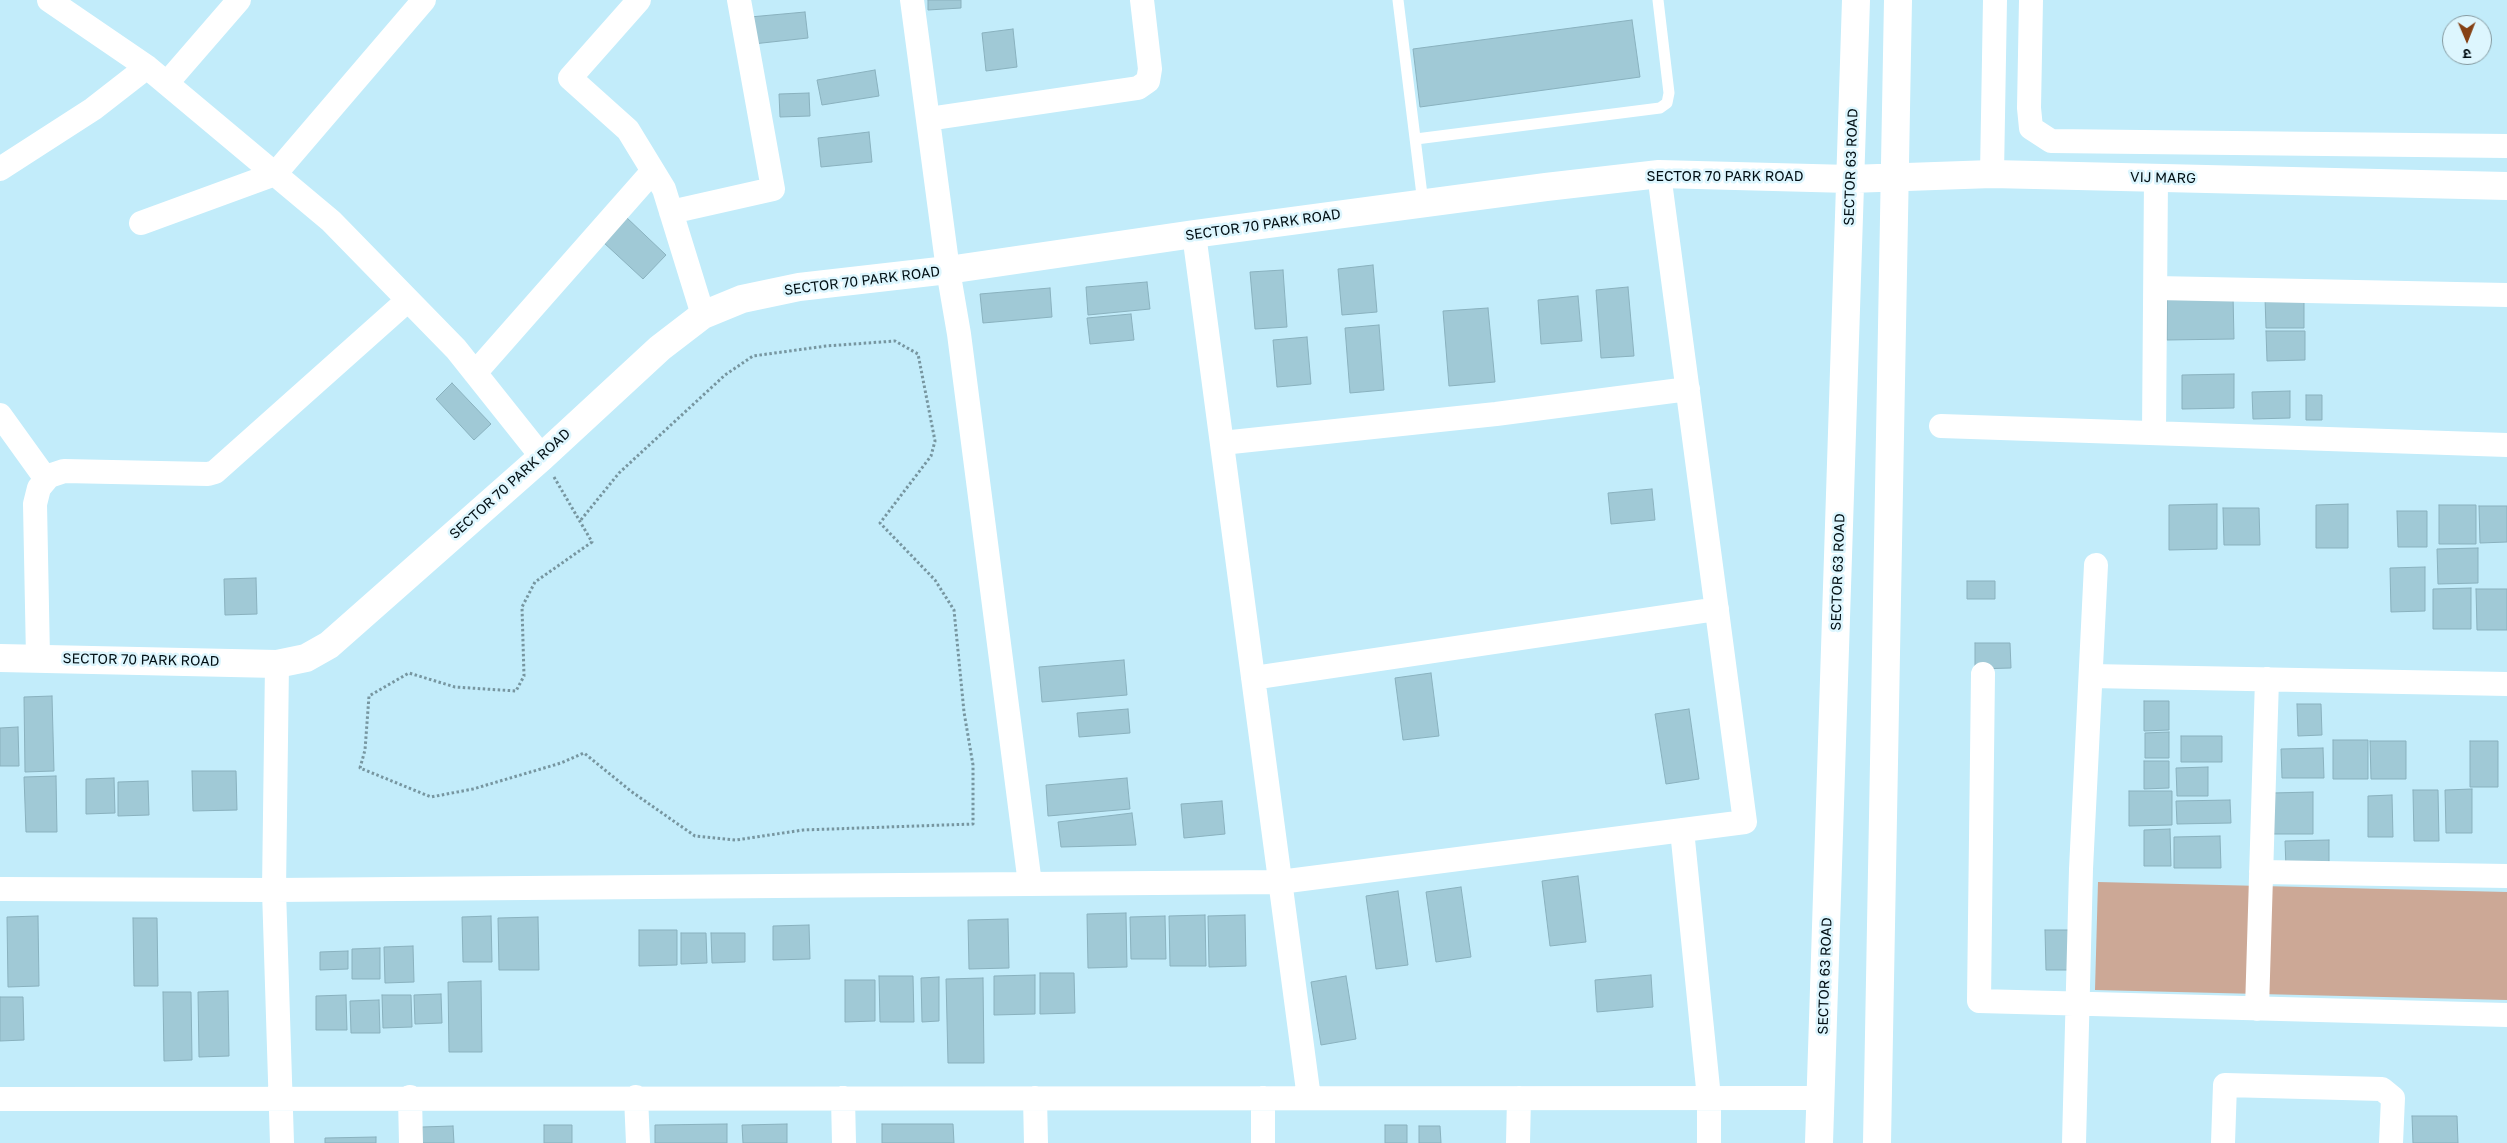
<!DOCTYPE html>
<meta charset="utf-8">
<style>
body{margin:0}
#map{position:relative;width:2507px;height:1143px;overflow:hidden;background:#c2ecfa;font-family:"Golos Text","Noto Sans Devanagari",sans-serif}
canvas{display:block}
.north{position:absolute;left:2442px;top:15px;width:50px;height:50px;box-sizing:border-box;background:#ddf6fe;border:1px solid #859aa0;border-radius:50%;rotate:179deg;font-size:14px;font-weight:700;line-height:20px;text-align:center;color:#020f14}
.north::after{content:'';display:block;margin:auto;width:18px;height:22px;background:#854115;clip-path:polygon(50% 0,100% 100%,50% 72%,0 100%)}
</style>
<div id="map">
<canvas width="2507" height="1143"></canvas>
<div class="north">उ</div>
</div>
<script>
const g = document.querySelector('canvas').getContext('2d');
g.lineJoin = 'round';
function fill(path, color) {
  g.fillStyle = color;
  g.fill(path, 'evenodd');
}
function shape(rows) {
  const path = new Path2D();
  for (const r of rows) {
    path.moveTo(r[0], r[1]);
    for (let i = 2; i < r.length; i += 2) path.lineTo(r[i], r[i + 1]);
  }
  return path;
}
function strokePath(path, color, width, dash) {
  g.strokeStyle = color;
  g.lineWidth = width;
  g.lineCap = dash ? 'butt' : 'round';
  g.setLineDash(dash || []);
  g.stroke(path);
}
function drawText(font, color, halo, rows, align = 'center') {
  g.font = font + ' "Golos Text",sans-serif';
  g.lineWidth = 5;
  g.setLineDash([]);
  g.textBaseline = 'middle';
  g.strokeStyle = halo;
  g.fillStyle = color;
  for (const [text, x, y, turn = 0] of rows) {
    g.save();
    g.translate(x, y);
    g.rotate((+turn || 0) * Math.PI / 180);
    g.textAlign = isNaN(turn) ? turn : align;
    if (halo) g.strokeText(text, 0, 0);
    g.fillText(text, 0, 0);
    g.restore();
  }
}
fill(shape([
 [2098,882,2507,892,2507,1000,2095,990]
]), '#cca896');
const building = shape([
 [928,0,961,0,961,8,928,10,928,0],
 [805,12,808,38,753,44,750,17,805,12],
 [1632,20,1640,77,1420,107,1413,49,1632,20],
 [1013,29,1017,67,986,71,982,33,1013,29],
 [875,70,879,96,822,105,817,80,875,70],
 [809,93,810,116,780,117,779,94,809,93],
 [869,132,872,162,821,167,818,138,869,132],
 [626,217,666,255,643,279,603,242,626,217],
 [1373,265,1377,312,1342,315,1338,269,1373,265],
 [1283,270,1287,327,1255,329,1250,272,1283,270],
 [1147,282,1150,309,1088,315,1086,287,1147,282],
 [1628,287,1634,356,1601,358,1596,290,1628,287],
 [1050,288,1052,317,983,323,980,294,1050,288],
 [2233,295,2234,339,2167,340,2167,296,2233,295],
 [1578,296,1582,341,1541,344,1538,300,1578,296],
 [2265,298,2304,298,2304,328,2266,328,2265,298],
 [1488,308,1495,382,1449,386,1443,311,1488,308],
 [1131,314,1134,340,1090,344,1087,318,1131,314],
 [1379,325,1384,390,1350,393,1345,328,1379,325],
 [2266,331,2305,331,2305,360,2267,361,2266,331],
 [1307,337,1311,384,1277,387,1273,340,1307,337],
 [2234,374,2234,408,2182,409,2182,375,2234,374],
 [452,383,491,424,474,440,436,399,452,383],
 [2290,391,2290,418,2253,419,2252,392,2290,391],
 [2306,395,2322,395,2322,420,2306,420,2306,395],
 [1652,489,1655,520,1611,524,1608,493,1652,489],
 [2217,504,2217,549,2169,550,2169,505,2217,504],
 [2348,504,2348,548,2316,548,2316,505,2348,504],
 [2439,505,2476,505,2476,544,2439,544,2439,505],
 [2479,506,2507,506,2507,542,2480,543,2479,506],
 [2223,508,2259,508,2260,545,2224,545,2223,508],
 [2397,511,2427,511,2427,547,2398,547,2397,511],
 [2478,548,2478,583,2438,584,2437,549,2478,548],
 [2425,567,2425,611,2391,612,2390,568,2425,567],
 [256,578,257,614,225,615,224,579,256,578],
 [1967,581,1995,581,1995,599,1967,599,1967,581],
 [2471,588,2471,629,2433,629,2433,589,2471,588],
 [2476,589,2507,589,2507,630,2477,630,2476,589],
 [1975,643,2010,643,2011,668,1975,669,1975,643],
 [1124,660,1127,695,1042,702,1039,667,1124,660],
 [1431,673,1439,736,1403,740,1395,678,1431,673],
 [52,696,54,771,25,772,24,697,52,696],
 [2144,701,2169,701,2169,730,2144,731,2144,701],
 [2297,704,2321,704,2322,735,2298,736,2297,704],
 [1128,709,1130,733,1079,737,1077,713,1128,709],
 [1689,709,1699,779,1666,784,1655,714,1689,709],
 [18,727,19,766,0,766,0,728,18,727],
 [2169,732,2169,758,2145,758,2145,733,2169,732],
 [2181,736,2222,736,2222,762,2181,762,2181,736],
 [2333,740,2368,740,2368,779,2333,779,2333,740],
 [2370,741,2406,741,2406,779,2371,779,2370,741],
 [2470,741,2498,741,2498,787,2470,787,2470,741],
 [2323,748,2324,778,2282,778,2281,749,2323,748],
 [2144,761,2169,761,2169,788,2144,789,2144,761],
 [2208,767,2208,796,2177,796,2176,768,2208,767],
 [192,771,236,771,237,810,193,811,192,771],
 [56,776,57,832,26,832,24,777,56,776],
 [114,778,115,813,86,814,86,779,114,778],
 [1127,778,1130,809,1048,816,1046,785,1127,778],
 [148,781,149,815,118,816,118,782,148,781],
 [2472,789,2472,833,2446,833,2445,790,2472,789],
 [2413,790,2438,790,2439,841,2414,841,2413,790],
 [2129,791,2172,791,2172,825,2129,826,2129,791],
 [2313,792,2313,834,2272,834,2272,793,2313,792],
 [2392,795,2393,837,2368,837,2368,796,2392,795],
 [2230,800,2231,823,2177,824,2176,801,2230,800],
 [1222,801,1225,834,1184,838,1181,804,1222,801],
 [1132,813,1136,845,1061,847,1058,822,1132,813],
 [2170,829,2171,866,2144,866,2144,830,2170,829],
 [2220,836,2221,868,2174,868,2174,837,2220,836],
 [2329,840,2329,867,2286,868,2285,841,2329,840],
 [1578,876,1586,942,1550,946,1542,881,1578,876],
 [1461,887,1471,957,1436,962,1426,892,1461,887],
 [1398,891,1408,965,1376,969,1366,896,1398,891],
 [1126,913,1127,967,1088,968,1087,914,1126,913],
 [1205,915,1206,966,1170,966,1169,916,1205,915],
 [1245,915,1246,966,1209,967,1208,916,1245,915],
 [38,916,39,986,8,987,7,917,38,916],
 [491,916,492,962,463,962,462,917,491,916],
 [1165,916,1166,959,1131,959,1130,917,1165,916],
 [538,917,539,970,499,970,498,918,538,917],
 [133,918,157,918,158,986,134,986,133,918],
 [1008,919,1009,968,969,969,968,920,1008,919],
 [809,925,810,959,773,960,773,926,809,925],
 [639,930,677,930,677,965,639,966,639,930],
 [2045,930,2071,930,2071,970,2046,970,2045,930],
 [681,933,706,933,707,963,681,964,681,933],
 [711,933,745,933,745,962,712,963,711,933],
 [413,946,414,982,385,983,384,947,413,946],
 [380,948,380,979,352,979,352,949,380,948],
 [348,951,348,969,320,970,320,952,348,951],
 [1040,973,1074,973,1075,1013,1040,1014,1040,973],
 [1035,975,1035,1014,994,1015,994,976,1035,975],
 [1651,975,1653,1007,1597,1012,1595,980,1651,975],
 [879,976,913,976,914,1022,880,1022,879,976],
 [1346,976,1356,1039,1321,1045,1311,982,1346,976],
 [939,977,939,1021,922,1022,921,978,939,977],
 [983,978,984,1063,948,1063,946,979,983,978],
 [845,980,875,980,875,1021,845,1022,845,980],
 [481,981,482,1052,449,1052,448,982,481,981],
 [228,991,229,1056,199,1057,198,992,228,991],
 [163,992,191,992,192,1060,164,1061,163,992],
 [441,994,442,1023,415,1024,414,995,441,994],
 [346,995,347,1030,316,1030,316,996,346,995],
 [382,995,411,995,412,1027,383,1028,382,995],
 [0,997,23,997,24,1040,0,1041,0,997],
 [379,1000,380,1033,351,1033,350,1001,379,1000],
 [2412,1116,2457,1116,2458,1143,2413,1143,2412,1116],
 [727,1124,727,1143,655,1143,655,1125,727,1124],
 [787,1124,787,1143,743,1143,742,1125,787,1124],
 [882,1124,953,1124,954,1143,882,1143,882,1124],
 [544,1125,572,1125,572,1143,544,1143,544,1125],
 [1385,1125,1407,1125,1407,1143,1385,1143,1385,1125],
 [453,1126,454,1143,422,1143,422,1127,453,1126],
 [1419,1126,1440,1126,1441,1143,1419,1143,1419,1126],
 [376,1137,376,1143,325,1143,325,1138,376,1137]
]);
fill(building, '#a0c9d6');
strokePath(building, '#89b1be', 1);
strokePath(shape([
 [554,477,592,542,535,582,522,607,524,676,516,691,455,687,409,673,369,696,365,750,360,768,431,797,473,789,561,763,584,753,632,792,695,836,736,840,803,830,973,824,973,765,964,712,954,610,935,580,880,523,931,456,935,441,918,354,895,341,826,346,753,356,725,375,619,473,580,521]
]), '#7796a0', 3, [2.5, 2.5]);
strokePath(shape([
 [1398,0,1423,203],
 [1416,139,1660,108,1667,103,1669,93,1658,0]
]), '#fff', 11);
strokePath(shape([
 [49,0,147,67,331,221,456,349,542,457],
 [639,0,570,78,628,130,664,189,703,315],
 [912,0,948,270,959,334,1030,884],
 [2031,0,2029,108,2031,128,2051,141,2507,146],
 [167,83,239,0],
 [928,119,1138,88,1148,81,1150,69,1142,0],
 [0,169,93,109,147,67],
 [1992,174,1995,0],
 [671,212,773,189,739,0],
 [141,223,275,174,424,0],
 [1194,234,1309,1098],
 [2156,288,2507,295],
 [475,373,653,171],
 [0,415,46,479],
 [1941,426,2507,445],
 [2154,432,2156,178],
 [1222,443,1496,414,1688,389],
 [38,658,35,504,39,488,49,476,64,471,208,474,215,472,408,300],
 [277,664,274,890,282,1143],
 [1983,674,1979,1001,2507,1015],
 [2091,676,2507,684],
 [1253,678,1717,609],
 [1682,830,1709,1098,1709,1143],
 [2261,872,2507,876],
 [0,889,274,890,1280,882,1745,822,1659,174],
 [2257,1009,2267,679],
 [410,1097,411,1143],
 [636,1097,638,1143],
 [843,1098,844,1143],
 [1035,1098,1036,1143],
 [0,1099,1821,1098],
 [1263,1143,1263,1098],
 [1518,1143,1519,1098],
 [2074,1143,2081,869,2096,565],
 [2223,1143,2225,1085,2382,1089,2393,1098,2391,1143]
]), '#fff', 24);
strokePath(shape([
 [0,658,277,664,306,658,329,645,542,457,660,348,703,315,742,299,799,287,948,270,1194,234,1546,187,1659,174,1850,179,1992,174,2507,186],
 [1819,1143,1856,0],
 [1877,1143,1898,0]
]), '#fff', 28);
drawText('14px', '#020f14', '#ddf6fe', [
 ["SECTOR 63 ROAD",1851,167,-88],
 ["SECTOR 70 PARK ROAD",1725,177],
 ["VIJ MARG",2163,178,1],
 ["SECTOR 70 PARK ROAD",1263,225,-8],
 ["SECTOR 70 PARK ROAD",862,281,-7],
 ["SECTOR 70 PARK ROAD",510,484,-42],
 ["SECTOR 63 ROAD",1838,572,-88],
 ["SECTOR 70 PARK ROAD",141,660,1],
 ["SECTOR 63 ROAD",1825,976,-88]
]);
</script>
